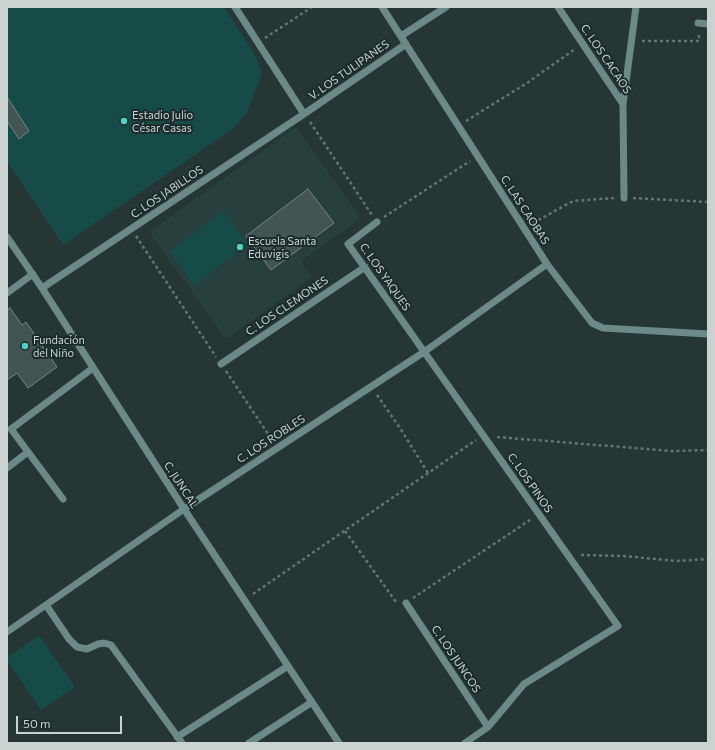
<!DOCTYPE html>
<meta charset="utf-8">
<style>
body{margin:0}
#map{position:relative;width:715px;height:750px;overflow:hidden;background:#263635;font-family:Commissioner,sans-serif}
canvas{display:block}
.frame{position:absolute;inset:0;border:8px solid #cad3d2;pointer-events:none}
.scale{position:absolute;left:16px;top:716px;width:106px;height:18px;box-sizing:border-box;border:2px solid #cad3d2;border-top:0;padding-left:5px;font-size:12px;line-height:14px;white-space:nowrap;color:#cad3d2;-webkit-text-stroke:3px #1c2c2b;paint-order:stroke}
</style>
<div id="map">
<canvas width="715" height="750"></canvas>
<div class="frame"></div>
<div class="scale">50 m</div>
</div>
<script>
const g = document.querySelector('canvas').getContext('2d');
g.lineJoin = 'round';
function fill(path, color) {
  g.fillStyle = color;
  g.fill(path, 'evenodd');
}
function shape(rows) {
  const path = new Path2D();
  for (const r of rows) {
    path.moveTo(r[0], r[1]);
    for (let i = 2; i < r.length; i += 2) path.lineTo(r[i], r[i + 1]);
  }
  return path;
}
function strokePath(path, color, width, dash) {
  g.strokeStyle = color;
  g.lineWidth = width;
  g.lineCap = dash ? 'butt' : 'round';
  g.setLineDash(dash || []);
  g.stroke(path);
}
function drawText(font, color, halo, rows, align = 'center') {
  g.font = font + ' Commissioner,sans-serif';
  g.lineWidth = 4;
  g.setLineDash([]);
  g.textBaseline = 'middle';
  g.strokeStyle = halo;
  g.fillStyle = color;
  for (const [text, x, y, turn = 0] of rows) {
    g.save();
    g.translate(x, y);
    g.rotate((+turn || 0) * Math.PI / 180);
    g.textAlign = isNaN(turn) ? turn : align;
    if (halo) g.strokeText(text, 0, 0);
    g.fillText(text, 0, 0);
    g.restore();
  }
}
fill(shape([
 [296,127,361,218,301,261,312,277,226,339,149,232]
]), '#27403e');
fill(shape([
 [7,7,224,7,254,53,262,73,247,113,233,129,63,245,7,161],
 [223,211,248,244,194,285,170,252],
 [39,635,75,687,41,710,7,660,7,658]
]), '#164b48');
const building = shape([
 [7,97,29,131,19,139,7,121,7,97],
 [308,189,334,223,271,270,246,236,308,189],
 [10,308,22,325,26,322,57,367,28,388,17,373,7,380,7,310,10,308]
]);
fill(building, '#435453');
strokePath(building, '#748684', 1);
strokePath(shape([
 [265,38,312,7],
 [642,41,699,41,699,33],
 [466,121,527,83,575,49],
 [310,122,372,215],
 [633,198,708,202],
 [384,217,470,161],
 [533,223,573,201,614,198],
 [136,236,216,357],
 [226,371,272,440],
 [377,395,400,428,428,473],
 [497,437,672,451,708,450],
 [345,531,396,602],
 [581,555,624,556,676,561,708,559],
 [253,594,476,440],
 [413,598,530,520]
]), '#677473', 2.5, [3, 3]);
strokePath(shape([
 [235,7,304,114],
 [382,7,547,264,592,323,603,328,708,334],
 [558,7,623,104,624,198],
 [698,23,708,24],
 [401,36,446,7],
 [623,104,636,7],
 [377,222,348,244,618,626,524,684,488,727,465,743],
 [7,237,42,288,184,509,339,743],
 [42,288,304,114,406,44],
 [7,293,33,274],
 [221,364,365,267],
 [7,468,28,452],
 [63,499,11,429,93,368],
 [406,603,488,727],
 [46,605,69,639,77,647,87,649,98,644,104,643,111,645,182,743],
 [7,632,184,509,424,352,547,264],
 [177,737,288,666],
 [249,743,312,702]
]), '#6b8986', 7);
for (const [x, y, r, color] of [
 [124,121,4,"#55cec5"],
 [240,247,4,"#55cec5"],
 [25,346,4,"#55cec5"]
]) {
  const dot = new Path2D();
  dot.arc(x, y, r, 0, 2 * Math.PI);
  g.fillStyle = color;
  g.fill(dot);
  strokePath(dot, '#1c2c2b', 1.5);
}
drawText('11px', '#cad3d2', '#1c2c2b', [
 ["C. LOS CACAOS",606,59,56],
 ["V. LOS TULIPANES",349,70,-35],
 ["C. LOS JABILLOS",167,192,-34],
 ["C. LAS CAOBAS",525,210,57],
 ["C. LOS YAQUES",385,277,55],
 ["C. LOS CLEMONES",287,306,-34],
 ["C. LOS ROBLES",271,439,-33],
 ["C. LOS PINOS",530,483,55],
 ["C. JUNCAL",181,485,57],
 ["C. LOS JUNCOS",456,659,56]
]);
drawText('11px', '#cad3d2', '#1c2c2b', [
 ["Estadio Julio",132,115],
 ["César Casas",132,128],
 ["Escuela Santa",248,241],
 ["Eduvigis",248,254],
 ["Fundación",33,340],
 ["del Niño",33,353]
], 'left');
</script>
